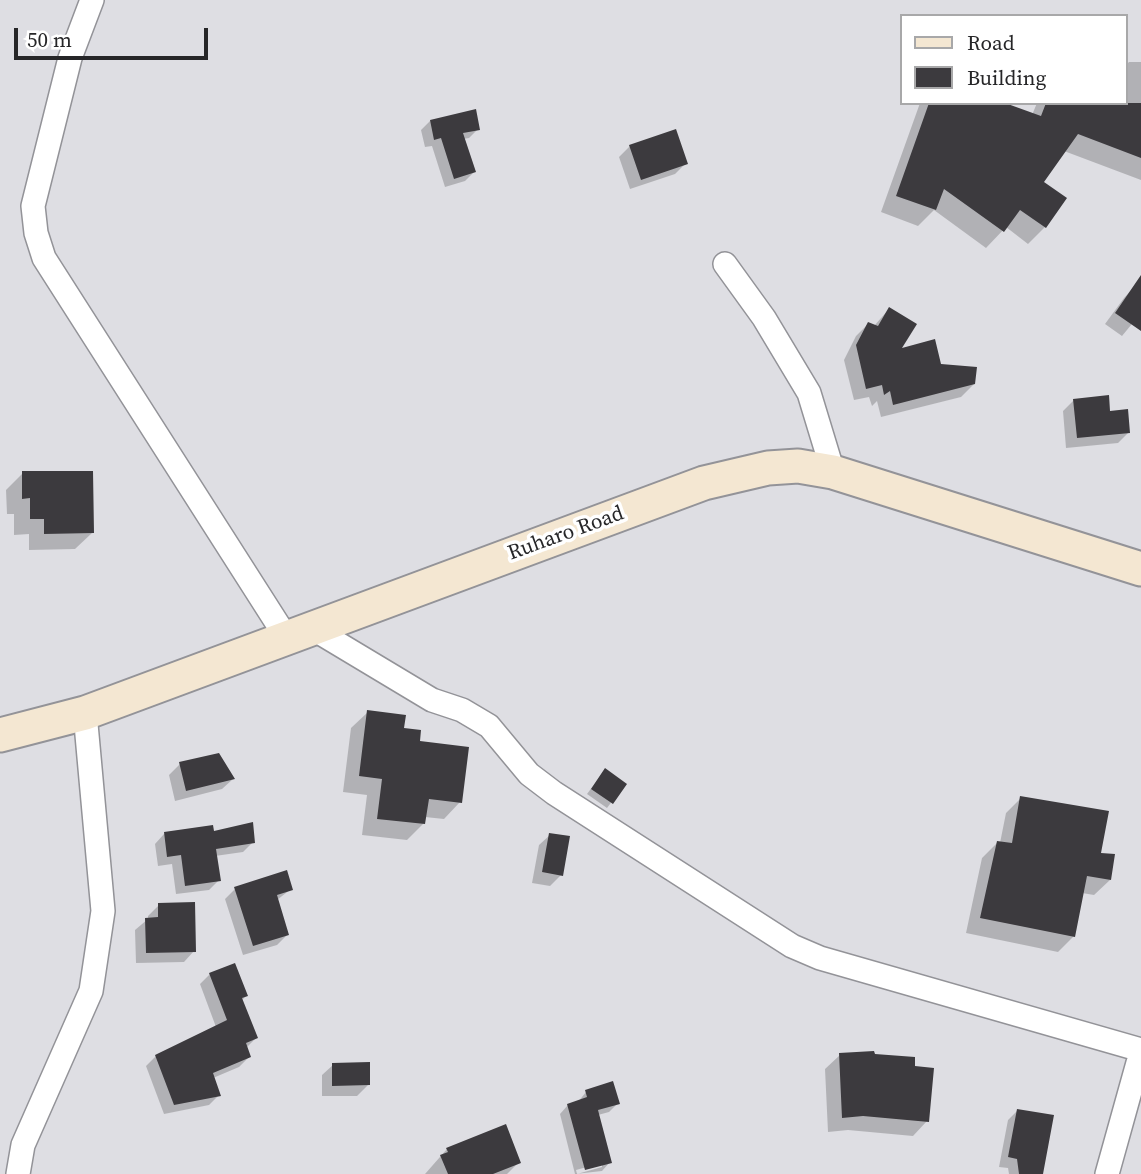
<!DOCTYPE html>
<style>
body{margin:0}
#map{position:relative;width:1141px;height:1174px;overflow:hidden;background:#dedee3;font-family:"Source Serif 4",serif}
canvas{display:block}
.legend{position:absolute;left:900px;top:14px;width:228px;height:91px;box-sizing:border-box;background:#fff;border:2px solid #a8a8a9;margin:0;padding:9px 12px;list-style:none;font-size:21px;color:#262628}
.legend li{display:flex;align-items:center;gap:14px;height:35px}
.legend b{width:35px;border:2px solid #a8a8a9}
.scale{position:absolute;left:14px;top:28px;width:194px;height:32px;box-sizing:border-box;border:4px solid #262628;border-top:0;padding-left:9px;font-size:21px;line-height:24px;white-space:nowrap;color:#262628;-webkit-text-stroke:5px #fff;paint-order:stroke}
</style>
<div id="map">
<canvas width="1141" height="1174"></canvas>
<ul class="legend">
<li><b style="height:9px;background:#f4e7d2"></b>Road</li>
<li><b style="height:19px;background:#3c3a3e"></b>Building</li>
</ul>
<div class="scale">50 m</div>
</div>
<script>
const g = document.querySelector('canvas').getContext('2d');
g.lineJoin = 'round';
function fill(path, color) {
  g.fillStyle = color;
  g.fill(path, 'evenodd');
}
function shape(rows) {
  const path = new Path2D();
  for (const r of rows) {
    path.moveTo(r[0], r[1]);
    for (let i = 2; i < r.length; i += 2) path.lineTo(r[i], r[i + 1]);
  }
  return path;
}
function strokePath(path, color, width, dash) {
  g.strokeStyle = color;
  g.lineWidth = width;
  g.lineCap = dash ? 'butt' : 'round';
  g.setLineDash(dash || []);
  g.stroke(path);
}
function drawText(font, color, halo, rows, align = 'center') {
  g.font = font + ' "Source Serif 4",serif';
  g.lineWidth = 7;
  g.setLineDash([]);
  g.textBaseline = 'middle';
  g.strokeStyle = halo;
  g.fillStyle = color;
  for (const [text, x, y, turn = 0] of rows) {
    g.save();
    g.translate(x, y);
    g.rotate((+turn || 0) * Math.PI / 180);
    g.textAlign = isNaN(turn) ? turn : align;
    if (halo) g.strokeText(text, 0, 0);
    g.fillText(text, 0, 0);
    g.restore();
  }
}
fill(shape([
 [1129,62,1141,62,1141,180,1064,151,1042,182,1065,199,1045,227,1028,244,1006,227,986,248,934,210,918,226,881,212,920,103,999,103,1032,115,1037,103,1125,103,1125,66],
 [430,121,478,129,469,138,463,139,474,172,465,181,445,187,432,146,425,147,421,130],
 [630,146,686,163,675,174,630,189,619,157],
 [1134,287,1141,292,1141,313,1122,336,1105,324,1124,298],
 [889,309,899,350,940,366,974,384,961,397,881,417,877,401,872,406,869,397,854,400,844,360,856,336,868,324,874,326],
 [1074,400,1109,413,1129,432,1118,443,1066,448,1063,411],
 [23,473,92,533,75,549,29,550,29,534,14,535,14,514,7,514,6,490],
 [368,712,402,730,418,743,460,802,444,819,425,817,424,823,407,840,362,835,367,795,343,792,351,728],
 [180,764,233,779,222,789,175,801,169,775],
 [601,775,625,784,607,808,587,794],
 [1021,798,1099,855,1110,880,1094,895,1082,893,1074,936,1058,952,966,933,982,858,997,843,1000,843,1006,813],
 [212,833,253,842,243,852,215,856,219,880,209,890,176,894,172,864,158,866,155,844,164,834],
 [550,835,561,875,550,886,532,883,539,845],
 [235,889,291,889,277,900,287,935,277,945,243,955,225,899],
 [159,905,194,951,184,962,136,963,135,930,148,919,148,916],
 [210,974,246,996,241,1001,256,1038,246,1048,249,1057,239,1067,213,1078,219,1095,209,1105,164,1114,146,1066,156,1056,216,1027,200,984],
 [840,1055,873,1056,913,1068,927,1121,913,1136,848,1130,828,1132,825,1069],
 [333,1065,368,1085,357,1096,322,1096,322,1075],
 [586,1092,618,1103,609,1112,598,1115,610,1162,602,1171,575,1174,560,1114,568,1105,578,1102],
 [602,1163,602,1167,577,1174,576,1170],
 [1018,1110,1041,1174,1009,1174,1008,1168,999,1167,1008,1120],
 [447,1149,519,1162,507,1174,425,1174]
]), '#0003');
fill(shape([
 [929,103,1005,103,1041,116,1046,103,1141,103,1141,158,1078,134,1044,182,1067,198,1046,228,1020,210,1004,232,944,189,936,210,896,196],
 [476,109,480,130,463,133,476,172,454,179,441,138,434,140,430,120],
 [676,129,688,164,641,180,629,145],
 [1141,275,1141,331,1115,313],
 [889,307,917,324,902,348,935,339,941,364,977,367,975,384,893,405,890,391,884,395,882,385,866,389,856,345,868,322,878,326],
 [1109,395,1110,411,1128,409,1130,433,1077,438,1073,399],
 [22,471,93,471,94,533,44,534,44,519,30,519,30,498,22,499],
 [367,710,406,715,404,728,421,730,420,741,469,747,462,803,429,799,425,824,377,819,382,779,359,776],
 [219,753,235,779,186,791,179,762],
 [605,768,627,784,613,804,591,789],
 [1020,796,1109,811,1101,853,1115,854,1111,880,1087,876,1075,937,980,918,997,841,1012,843],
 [253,822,255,843,216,849,221,881,185,886,181,855,167,857,164,832,213,825,214,831],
 [549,833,570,836,563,876,542,872],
 [287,870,293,890,277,895,289,935,253,946,234,887],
 [195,902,196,952,146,953,145,918,158,917,158,903],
 [235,963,248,996,242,998,258,1038,246,1043,251,1057,213,1073,221,1096,174,1105,155,1055,227,1020,209,973],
 [874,1051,875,1054,915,1057,915,1066,934,1068,929,1122,863,1116,842,1118,839,1053],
 [370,1062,370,1085,332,1086,332,1063],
 [613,1081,620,1104,598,1110,612,1163,585,1170,567,1104,587,1097,585,1090],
 [1017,1109,1054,1115,1043,1174,1019,1174,1017,1159,1008,1157],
 [506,1124,521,1163,493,1174,448,1174,440,1155,448,1152,446,1148]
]), '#3c3a3e');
const street = shape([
 [92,0,70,58,33,206,36,233,44,258,286,637],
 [725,264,764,318,809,393,833,472],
 [312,628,432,700,462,710,489,726,529,774,554,793,792,946,820,958,1141,1050],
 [18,1174,23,1145,91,991,103,911,85,713],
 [1107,1174,1141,1052]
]);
const secondary = shape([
 [0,735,85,713,704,483,768,468,798,466,833,472,1141,569]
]);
strokePath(street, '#939398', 26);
strokePath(secondary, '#939398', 37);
strokePath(street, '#fff', 23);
strokePath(secondary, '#f4e7d2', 33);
drawText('21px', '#262628', '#fff', [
 ["Ruharo Road",566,534,-20]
]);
</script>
